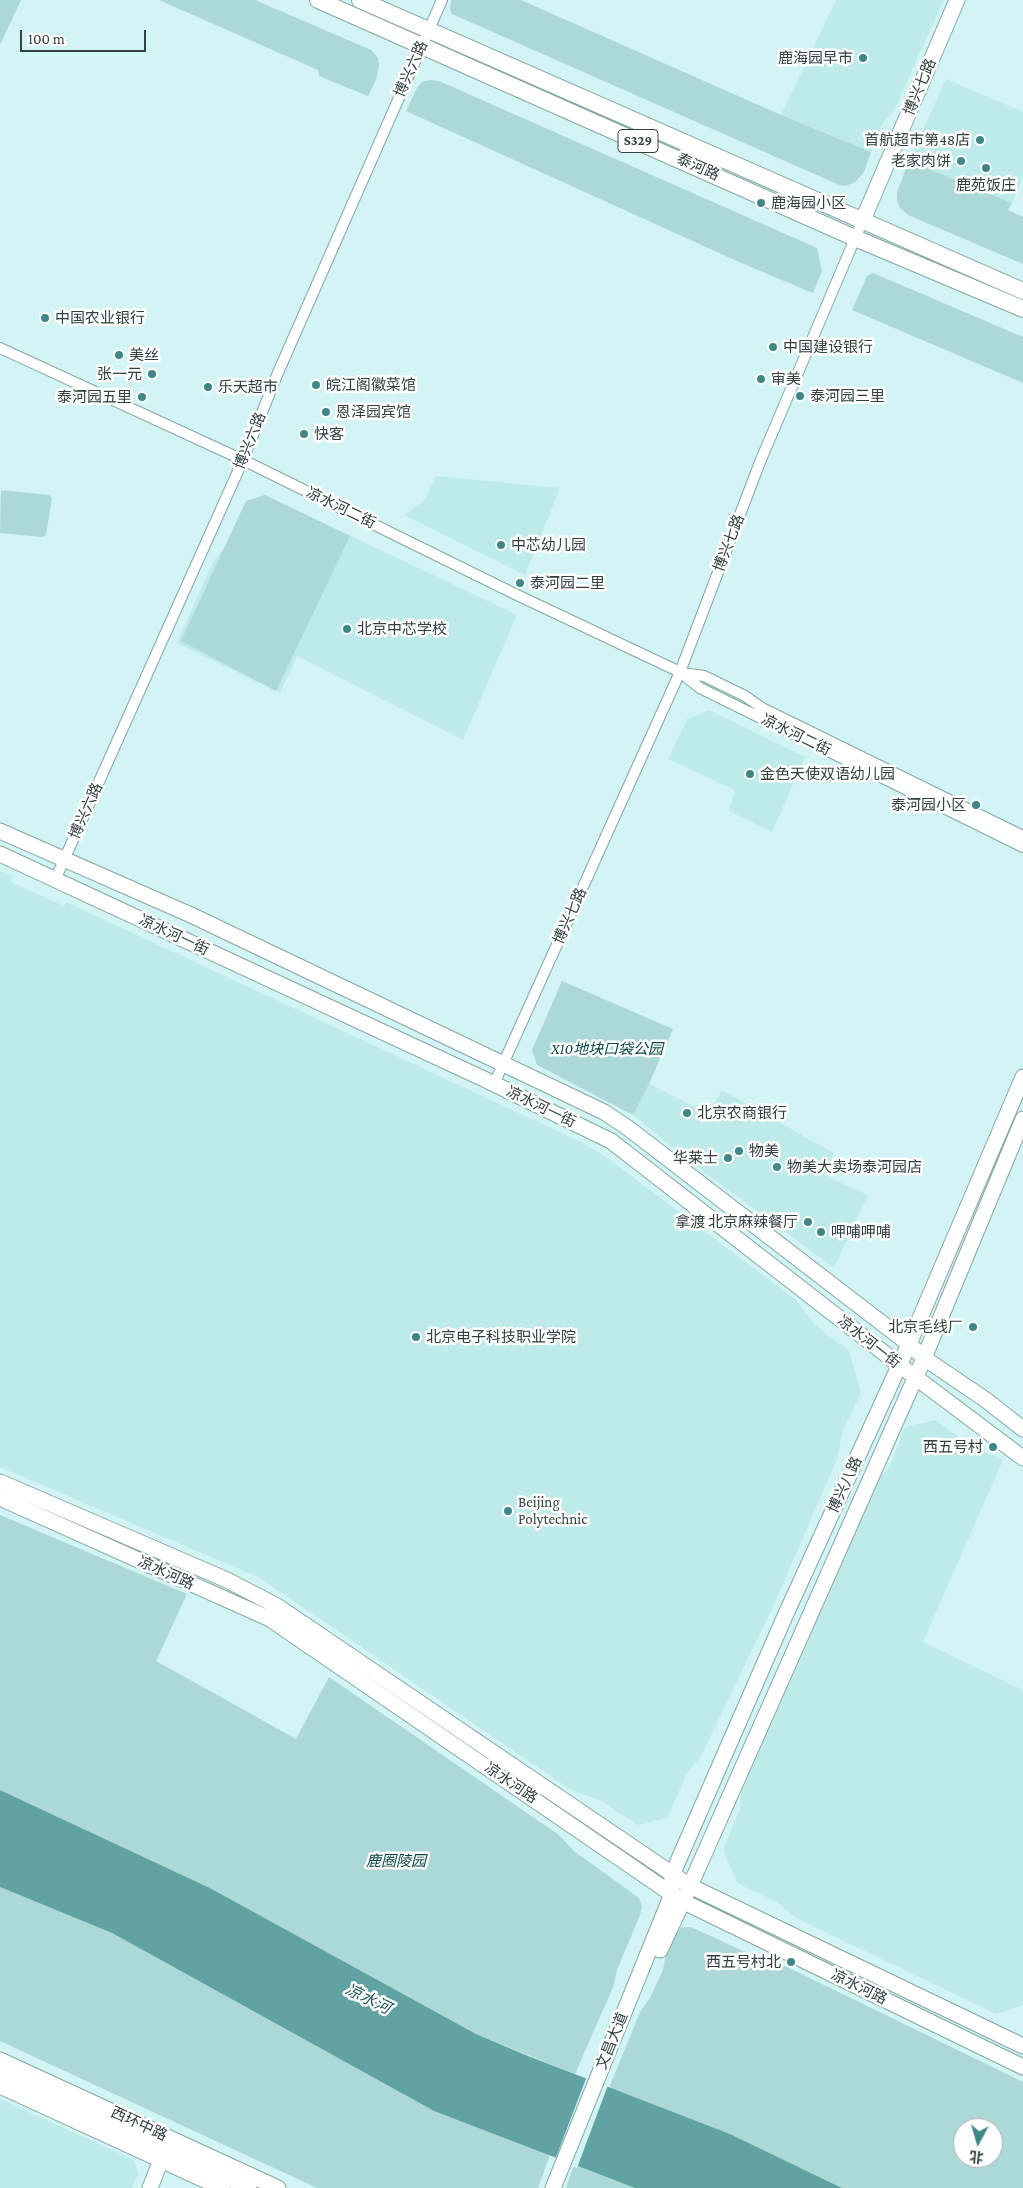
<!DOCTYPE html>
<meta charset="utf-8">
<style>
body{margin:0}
#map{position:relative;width:1023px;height:2188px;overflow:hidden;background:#d2f4f4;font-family:"Crimson Pro","Noto Sans SC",serif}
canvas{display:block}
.north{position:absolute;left:953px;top:2118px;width:50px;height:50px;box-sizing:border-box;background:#fff;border:1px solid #adb3b3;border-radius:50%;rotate:186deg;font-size:14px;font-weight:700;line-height:20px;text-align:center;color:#324040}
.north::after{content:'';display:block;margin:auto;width:18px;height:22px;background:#3f8787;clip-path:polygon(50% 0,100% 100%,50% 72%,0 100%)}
.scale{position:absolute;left:20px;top:30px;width:126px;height:22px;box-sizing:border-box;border:2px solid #324040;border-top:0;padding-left:6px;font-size:15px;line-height:18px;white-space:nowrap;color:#324040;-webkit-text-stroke:4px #fff;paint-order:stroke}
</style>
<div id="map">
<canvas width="1023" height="2188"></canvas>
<div class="north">北</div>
<div class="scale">100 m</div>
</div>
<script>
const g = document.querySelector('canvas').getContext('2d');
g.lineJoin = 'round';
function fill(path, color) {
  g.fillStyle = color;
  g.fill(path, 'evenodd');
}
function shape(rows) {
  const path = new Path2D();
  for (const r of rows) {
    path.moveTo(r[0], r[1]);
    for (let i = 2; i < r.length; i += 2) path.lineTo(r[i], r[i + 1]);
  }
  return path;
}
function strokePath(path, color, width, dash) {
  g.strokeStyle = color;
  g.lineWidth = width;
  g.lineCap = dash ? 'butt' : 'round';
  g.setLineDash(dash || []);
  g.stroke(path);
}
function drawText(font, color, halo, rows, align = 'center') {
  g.font = font + ' "Crimson Pro","Noto Sans SC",serif';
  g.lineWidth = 5;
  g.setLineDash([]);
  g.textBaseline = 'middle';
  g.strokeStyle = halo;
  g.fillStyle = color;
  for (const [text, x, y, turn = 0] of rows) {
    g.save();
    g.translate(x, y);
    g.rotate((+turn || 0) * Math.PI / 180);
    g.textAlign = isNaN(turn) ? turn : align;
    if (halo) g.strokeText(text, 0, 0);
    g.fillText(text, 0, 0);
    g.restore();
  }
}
fill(shape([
 [836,0,944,0,894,110,882,125,871,152,781,115],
 [946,79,1023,112,1023,177,1012,203,909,161],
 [436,476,560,488,525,575,404,515,425,499],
 [265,495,517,615,463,740,297,656,280,693,177,643,212,564,225,546,246,501],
 [709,710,805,757,772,832,729,811,735,790,668,759,687,719],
 [0,871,13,876,11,882,64,906,66,902,581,1142,605,1156,796,1300,814,1324,849,1351,861,1393,842,1432,838,1457,773,1607,701,1756,686,1775,668,1817,638,1825,602,1801,571,1790,260,1578,0,1467],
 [649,1084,709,1114,722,1090,834,1153,824,1175,868,1195,834,1268,689,1161,633,1115],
 [936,1420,970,1446,1003,1460,923,1642,1023,1690,1023,2005,996,2014,796,1918,775,1901,737,1883,723,1849,740,1809,743,1781,873,1487,890,1466,905,1427],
 [0,2099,134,2160,138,2174,132,2188,0,2188]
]), '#beebea');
fill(shape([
 [0,0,21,0,0,45],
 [159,0,255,0,371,50,378,58,379,66,376,80,368,96,319,76,318,70],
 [451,0,521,0,781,115,871,152,864,172,854,183,844,186,837,184,452,14,450,9],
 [430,80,439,81,817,248,822,271,813,293,739,262,406,111,417,88,422,82],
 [909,161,1012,203,1008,210,1023,217,1023,264,908,215,900,208,897,200,897,192],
 [873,273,1023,337,1023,383,852,310,867,276],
 [1,490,49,495,52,498,46,535,42,537,0,533],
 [265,495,350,536,276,691,181,641,246,501],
 [562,981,673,1029,649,1084,633,1115,537,1065,532,1050],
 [0,1515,187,1594,156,1661,296,1739,329,1677,559,1835,574,1851,639,1898,642,1907,640,1915,617,1970,613,1987,575,2074,476,2034,210,1888,0,1790],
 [0,1887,112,1933,434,2111,550,2155,538,2188,317,2188,0,2041],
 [682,1927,691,1927,754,1956,779,1963,1023,2082,1023,2188,842,2188,730,2134,609,2088,640,2012,650,1998,663,1970,669,1939],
 [963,2128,993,2128,993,2158,963,2158],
 [574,2165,635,2188,566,2188]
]), '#acd8d7');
fill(shape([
 [0,1790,210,1888,476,2034,528,2056,730,2134,842,2188,635,2188,434,2111,112,1933,0,1887]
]), '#61a2a2');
fill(shape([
 [587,2076,608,2085,577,2168,555,2160]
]), '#d2f4f4');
const street = shape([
 [0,348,243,460,515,594,680,672,700,688,1023,847],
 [682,673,704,676,745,696,762,708,1023,836],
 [55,880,243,460,277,375,442,0],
 [494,1084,680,672,760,462,862,222]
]);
const secondary = shape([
 [862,222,957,0],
 [0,831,191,915,604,1112,628,1128,909,1344,924,1358,986,1400,1023,1429],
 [0,854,486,1080,611,1141,915,1377,1023,1458],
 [0,1482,227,1580,277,1606,690,1886,1023,2046],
 [0,1498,270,1619,682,1901,1023,2067],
 [660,1950,690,1886,924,1358,1023,1119],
 [0,2060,278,2188],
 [0,2073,249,2188],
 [0,2086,222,2188],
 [150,2188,164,2152],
 [553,2188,672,1894,672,1875,785,1616,909,1344,1023,1077]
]);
const primary = shape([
 [318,0,855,238,1023,309],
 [360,0,1023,291]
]);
strokePath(street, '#85a6a5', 12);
strokePath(secondary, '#85a6a5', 17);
strokePath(primary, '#85a6a5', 18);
strokePath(street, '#fff', 10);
strokePath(secondary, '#fff', 15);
strokePath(primary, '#fff', 16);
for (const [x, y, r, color] of [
 [863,58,5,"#3f8787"],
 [980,140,5,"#3f8787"],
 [961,161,5,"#3f8787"],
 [986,168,5,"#3f8787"],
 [761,203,5,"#3f8787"],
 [45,318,5,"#3f8787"],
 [773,347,5,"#3f8787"],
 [119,355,5,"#3f8787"],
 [152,374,5,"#3f8787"],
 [761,379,5,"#3f8787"],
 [316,385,5,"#3f8787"],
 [208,387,5,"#3f8787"],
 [800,396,5,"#3f8787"],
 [142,397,5,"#3f8787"],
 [326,412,5,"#3f8787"],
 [304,434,5,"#3f8787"],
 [501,545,5,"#3f8787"],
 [520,583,5,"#3f8787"],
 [347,629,5,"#3f8787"],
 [750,774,5,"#3f8787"],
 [976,805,5,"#3f8787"],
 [687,1113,5,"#3f8787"],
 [739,1151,5,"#3f8787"],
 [728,1158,5,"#3f8787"],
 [777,1167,5,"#3f8787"],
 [808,1222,5,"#3f8787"],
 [821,1232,5,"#3f8787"],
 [973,1327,5,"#3f8787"],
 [416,1337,5,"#3f8787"],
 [993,1447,5,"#3f8787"],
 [508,1511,5,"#3f8787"],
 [791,1962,5,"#3f8787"]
]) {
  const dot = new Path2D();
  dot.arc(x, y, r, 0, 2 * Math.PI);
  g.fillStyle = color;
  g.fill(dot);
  strokePath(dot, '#fff', 2);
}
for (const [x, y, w] of [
 [638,141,40]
]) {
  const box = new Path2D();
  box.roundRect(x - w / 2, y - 11.5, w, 23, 4);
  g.fillStyle = '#fff';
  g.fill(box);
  strokePath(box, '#324040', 1);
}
drawText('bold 14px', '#324040', null, [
 ["S329",638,141]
]);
drawText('15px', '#324040', '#fff', [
 ["鹿海园早市",853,58,"right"],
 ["首航超市第48店",970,140,"right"],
 ["老家肉饼",951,161,"right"],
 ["鹿苑饭庄",986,185,"center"],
 ["鹿海园小区",771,203],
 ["中国农业银行",55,318],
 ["中国建设银行",783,347],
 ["美丝",129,355],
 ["张一元",142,374,"right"],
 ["审美",771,379],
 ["皖江阁徽菜馆",326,385],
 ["乐天超市",218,387],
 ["泰河园三里",810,396],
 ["泰河园五里",132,397,"right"],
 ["恩泽园宾馆",336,412],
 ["快客",314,434],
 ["中芯幼儿园",511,545],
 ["泰河园二里",530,583],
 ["北京中芯学校",357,629],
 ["金色天使双语幼儿园",760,774],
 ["泰河园小区",966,805,"right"],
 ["北京农商银行",697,1113],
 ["物美",749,1151],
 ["华莱士",718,1158,"right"],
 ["物美大卖场泰河园店",787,1167],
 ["拿渡 北京麻辣餐厅",798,1222,"right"],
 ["呷哺呷哺",831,1232],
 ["北京毛线厂",963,1327,"right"],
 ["北京电子科技职业学院",426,1337],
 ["西五号村",983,1447,"right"],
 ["Beijing",518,1502],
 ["Polytechnic",518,1519],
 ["西五号村北",781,1962,"right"]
], 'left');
drawText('15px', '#324040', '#fff', [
 ["博兴六路",411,69,-66],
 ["博兴七路",920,87,-67],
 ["泰河路",698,167,24],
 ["博兴六路",250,441,-68],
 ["凉水河二街",341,508,26],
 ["博兴七路",729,543,-69],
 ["凉水河二街",796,735,26],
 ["博兴六路",86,811,-66],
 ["博兴七路",570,916,-66],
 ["凉水河一街",174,935,25],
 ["凉水河一街",541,1107,26],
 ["凉水河一街",869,1342,38],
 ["博兴八路",845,1485,-65],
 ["凉水河路",166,1573,24],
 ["凉水河路",511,1783,34],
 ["凉水河路",859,1987,26],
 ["文昌大道",612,2041,-68],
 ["西环中路",139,2124,25]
]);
drawText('italic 15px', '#094747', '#fff', [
 ["X10地块口袋公园",607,1049],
 ["鹿圈陵园",396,1861]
]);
drawText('italic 16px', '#1d5656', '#fff', [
 ["凉水河",368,1999,26]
]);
</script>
